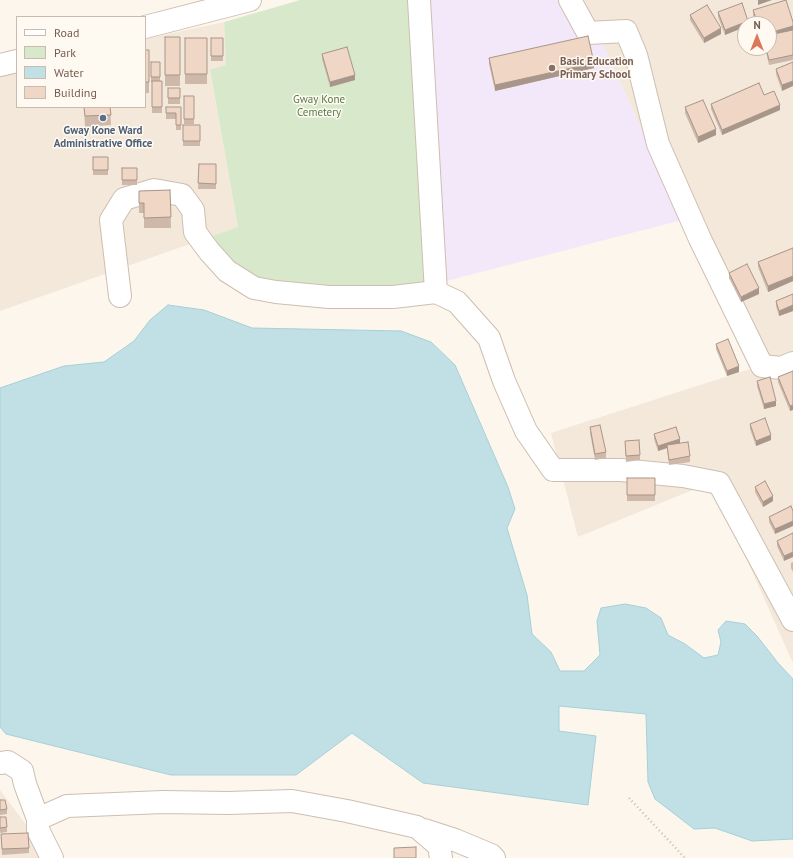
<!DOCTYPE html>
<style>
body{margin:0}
#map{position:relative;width:793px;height:858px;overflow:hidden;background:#fcf6ec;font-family:"PT Sans",sans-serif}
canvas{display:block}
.legend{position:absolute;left:16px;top:16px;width:130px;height:92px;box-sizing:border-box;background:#fefaf2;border:1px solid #c8bbb1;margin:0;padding:5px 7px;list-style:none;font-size:12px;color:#765d4f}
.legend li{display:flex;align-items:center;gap:8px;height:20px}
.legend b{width:20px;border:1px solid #c8bbb1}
.north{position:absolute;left:737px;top:16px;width:40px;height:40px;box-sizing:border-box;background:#fefaf2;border:1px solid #c8bbb1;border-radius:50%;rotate:0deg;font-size:11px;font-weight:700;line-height:16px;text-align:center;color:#765d4f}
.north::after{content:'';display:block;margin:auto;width:14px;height:18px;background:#dd7759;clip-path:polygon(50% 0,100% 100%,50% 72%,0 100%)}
</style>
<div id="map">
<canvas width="793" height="858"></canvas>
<ul class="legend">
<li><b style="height:5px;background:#fff"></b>Road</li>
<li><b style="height:11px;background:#d7e9ca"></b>Park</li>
<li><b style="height:11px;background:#c1e0e5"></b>Water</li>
<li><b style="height:11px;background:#f0d6c5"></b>Building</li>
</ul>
<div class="north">N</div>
</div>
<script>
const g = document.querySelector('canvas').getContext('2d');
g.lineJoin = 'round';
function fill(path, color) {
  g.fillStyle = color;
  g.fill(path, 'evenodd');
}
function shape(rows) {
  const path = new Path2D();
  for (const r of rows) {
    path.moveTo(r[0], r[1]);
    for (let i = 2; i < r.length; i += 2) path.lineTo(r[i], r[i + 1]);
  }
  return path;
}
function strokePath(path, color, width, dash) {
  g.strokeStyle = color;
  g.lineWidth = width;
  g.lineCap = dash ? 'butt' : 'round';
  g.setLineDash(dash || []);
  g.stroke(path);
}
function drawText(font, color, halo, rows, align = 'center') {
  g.font = font + ' "PT Sans",sans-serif';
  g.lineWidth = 3;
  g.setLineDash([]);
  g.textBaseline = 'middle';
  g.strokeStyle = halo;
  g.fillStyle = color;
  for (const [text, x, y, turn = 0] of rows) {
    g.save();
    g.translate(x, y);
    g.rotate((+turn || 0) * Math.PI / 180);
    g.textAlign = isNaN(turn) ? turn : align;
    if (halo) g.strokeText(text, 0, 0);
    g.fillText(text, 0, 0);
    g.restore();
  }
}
fill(shape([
 [583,0,793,0,793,663,712,482,578,537,551,433,750,369],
 [745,24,769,24,769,48,745,48],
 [224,22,226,65,210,71,238,227,0,311,0,68,17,65,17,107,145,107,145,39],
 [0,790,51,858,0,858]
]), '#f3e8da');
fill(shape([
 [415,0,583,0,682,218,678,221,431,285]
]), '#f3e8f9');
fill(shape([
 [300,0,415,0,431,285,304,290,241,275,212,236,238,227,210,70,226,65,224,22]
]), '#d7e9ca');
const water = shape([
 [168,305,204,310,252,328,401,331,431,342,455,365,508,487,515,509,507,528,527,595,532,634,551,652,560,671,584,671,600,655,597,621,601,608,625,604,646,608,661,618,668,635,685,644,704,658,718,655,721,642,718,630,726,621,745,624,757,636,778,663,793,679,793,839,752,841,715,828,694,829,655,799,648,782,646,714,559,706,559,731,596,736,588,805,423,783,352,733,296,775,171,775,6,734,0,727,0,388,64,366,104,362,134,341,150,320,168,305]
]);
fill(water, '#c1e0e5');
strokePath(water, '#a7cfd6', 1);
const minor = shape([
 [419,0,436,292],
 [570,0,588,33,626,31,636,55,658,144,700,239,762,366,781,368,793,363],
 [145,27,250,0],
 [0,65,17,61],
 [120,296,111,220,124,199,154,190,182,195,193,210,195,232,209,251,227,271,254,288,276,292,329,297,393,297,436,292,457,302,489,338,504,381,526,431,553,470,621,470,683,476,719,483,793,620],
 [0,763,8,762,22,771,25,784,38,819,38,830,52,858],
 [38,819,67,806,163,802,228,803,292,801,347,811,417,827,439,846,441,858],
 [424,830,455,840,491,855,494,858]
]);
strokePath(minor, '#cebeb1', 24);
strokePath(shape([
 [629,798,685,858]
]), '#d5b9a7', 2.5, [1, 3]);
strokePath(minor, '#fff', 22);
fill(shape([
 [753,10,793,26,793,60,769,65,765,48,769,48,769,24,756,24,753,16],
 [718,12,748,24,725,35,718,17],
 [690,15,721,34,704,43,690,20],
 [165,37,180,37,180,86,165,86],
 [185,38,207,38,207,84,185,84],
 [211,38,223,38,223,61,211,61],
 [145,50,149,50,149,93,145,93],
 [322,54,355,80,330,87,322,59],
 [489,58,594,68,495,91,489,64],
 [151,62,160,62,160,81,162,81,162,113,152,113,152,82,151,82],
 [793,62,782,91,776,74,776,69],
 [168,88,180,88,180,104,168,104],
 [764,95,780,110,722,135,711,109,711,104],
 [184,96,194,96,194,124,184,124],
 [84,107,110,107,111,125,85,127],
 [166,107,181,107,181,130,176,130,176,119,166,119],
 [685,107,716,135,698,143,685,113],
 [183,125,200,125,200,146,183,146],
 [93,157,108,157,108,175,93,175],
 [199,164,216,164,216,189,198,189],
 [122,168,137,168,137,185,122,185],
 [170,190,171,228,144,228,144,213,139,213,139,191],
 [793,248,793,281,768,292,758,267,758,262],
 [729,273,759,294,741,302,729,278],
 [793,294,793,311,779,316,776,306,776,301],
 [716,344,739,372,727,376,716,349],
 [793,371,790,411,778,382,778,377],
 [757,381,776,406,764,409,757,386],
 [750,424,771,440,756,446,750,429],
 [590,427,606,452,606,458,595,460,590,433],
 [654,434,680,443,690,456,690,462,669,465,667,448,658,451,654,439],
 [625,441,640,455,640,460,626,462],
 [627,478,655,478,655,501,627,501],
 [755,487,773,501,763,507,755,492],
 [791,506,775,534,769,522,769,517],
 [793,533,784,561,777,546,777,541],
 [793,562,793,572,791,568,791,563],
 [0,800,7,809,7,814,0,815],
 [0,817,7,827,7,832,0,833],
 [1,834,29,848,29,853,2,855]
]), '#ceb8a9');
fill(shape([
 [758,0,772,0,758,5],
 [748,21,748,24,745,24,745,27,725,35,725,30],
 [793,26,793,31,769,38,769,33],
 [721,28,721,34,704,43,704,38],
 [594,63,594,68,495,91,495,85],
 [355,75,355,80,330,87,330,82],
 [793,81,793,86,782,91,782,85],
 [780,105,780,110,722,135,722,130],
 [716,129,716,135,698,143,698,137],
 [793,276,793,281,768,292,768,286],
 [759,288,759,294,741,302,741,297],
 [793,305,793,311,779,316,779,311],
 [739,366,739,372,727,376,727,371],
 [776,401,776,406,764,409,764,404],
 [793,405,793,410,790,411,790,406],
 [771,435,771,440,756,446,756,441],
 [680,439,680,444,667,445,667,448,658,451,658,446],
 [773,496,773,501,763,507,763,502],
 [793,521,793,526,775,534,775,529],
 [793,552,793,557,784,561,784,556]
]), '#a8968a');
const building = shape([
 [786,0,793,22,793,26,769,33,769,24,758,24,753,10,786,0],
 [742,3,748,21,725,30,718,12,742,3],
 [707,5,721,28,704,38,690,15,707,5],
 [793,30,793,55,769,60,766,48,769,48,769,35,793,30],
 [588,36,594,63,495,85,489,58,588,36],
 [165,37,180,37,180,75,165,75,165,37],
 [185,38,207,38,207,74,185,74,185,38],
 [211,38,223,38,223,56,211,56,211,38],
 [347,47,355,75,330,82,322,54,347,47],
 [145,50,149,50,149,82,145,82,145,50],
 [151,62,160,62,160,77,151,77,151,62],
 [793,62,793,81,782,85,776,69,793,62],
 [152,81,162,81,162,107,152,107,152,81],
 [759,83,764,95,774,91,780,105,722,130,711,104,759,83],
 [168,88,180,88,180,98,168,98,168,88],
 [184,96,194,96,194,119,184,119,184,96],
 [703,100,716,129,698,137,685,107,703,100],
 [84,107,110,107,111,115,85,116,84,107],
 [166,107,181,107,181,125,176,125,176,113,166,113,166,107],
 [183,125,200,125,200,141,183,141,183,125],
 [93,157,108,157,108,170,93,170,93,157],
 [199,164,216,164,216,184,198,183,199,164],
 [122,168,137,168,137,180,122,180,122,168],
 [170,190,171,217,144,218,144,203,139,203,139,191,170,190],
 [793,248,793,276,768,286,758,262,793,248],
 [747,264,759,288,741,297,729,273,747,264],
 [793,294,793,305,779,311,776,301,793,294],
 [728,339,739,366,727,371,716,344,728,339],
 [793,371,793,405,790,406,778,377,793,371],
 [770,377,776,401,764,404,757,381,770,377],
 [765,418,771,435,756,441,750,424,765,418],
 [600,425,606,452,595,454,590,427,600,425],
 [676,427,680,439,658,446,654,434,676,427],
 [639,440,640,455,626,456,625,441,639,440],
 [688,442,690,456,669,460,667,445,688,442],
 [627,478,655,478,655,495,627,495,627,478],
 [765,481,773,496,763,502,755,487,765,481],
 [791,506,793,511,793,521,775,529,769,517,791,506],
 [793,533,793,552,784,556,777,541,793,533],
 [0,800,5,800,7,809,0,810,0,800],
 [0,817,6,817,7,827,0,828,0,817],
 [28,833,29,848,2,849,1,834,28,833],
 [416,847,416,858,394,858,394,848,416,847]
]);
fill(building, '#f0d6c5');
strokePath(building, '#a8968a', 1);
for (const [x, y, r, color] of [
 [552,68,4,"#8d6e63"],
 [103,118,4,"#5c6f8a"]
]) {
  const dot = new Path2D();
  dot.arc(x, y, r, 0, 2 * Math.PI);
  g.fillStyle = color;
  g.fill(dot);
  strokePath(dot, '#fefaf2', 1.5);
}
drawText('bold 11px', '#785e54', '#fefaf2', [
 ["Basic Education",560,62],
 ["Primary School",560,75]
], 'left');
drawText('11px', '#567b48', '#fefaf2', [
 ["Gway Kone",319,100],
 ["Cemetery",319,113]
]);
drawText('bold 11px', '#4e5e75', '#fefaf2', [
 ["Gway Kone Ward",103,131],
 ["Administrative Office",103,144]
]);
</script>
